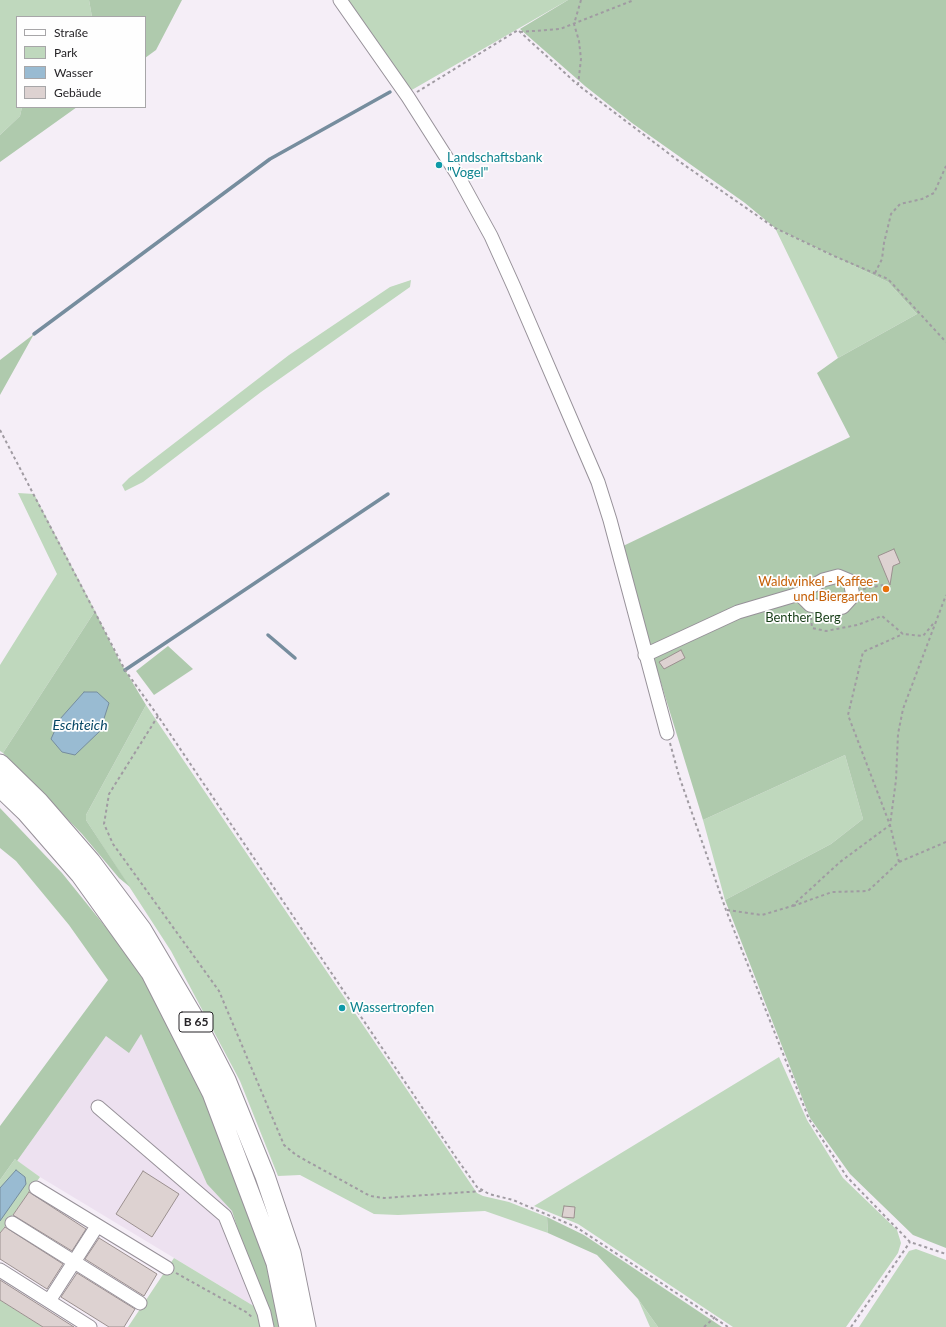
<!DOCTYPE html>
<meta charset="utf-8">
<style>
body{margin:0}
#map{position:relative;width:946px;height:1327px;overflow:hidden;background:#f5eef7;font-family:Lato,sans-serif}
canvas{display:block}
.legend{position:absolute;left:16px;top:16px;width:130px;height:92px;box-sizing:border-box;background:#fefefe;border:1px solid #a7a6a8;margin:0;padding:5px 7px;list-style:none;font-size:12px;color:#252326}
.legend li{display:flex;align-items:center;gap:8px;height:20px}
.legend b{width:20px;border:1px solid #a7a6a8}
</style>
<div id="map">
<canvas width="946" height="1327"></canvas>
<ul class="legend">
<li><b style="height:5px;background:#fff"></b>Straße</li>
<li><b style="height:11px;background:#bfd8bd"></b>Park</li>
<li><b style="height:11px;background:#99bbd2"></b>Wasser</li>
<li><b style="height:11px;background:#ddd2d1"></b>Gebäude</li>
</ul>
</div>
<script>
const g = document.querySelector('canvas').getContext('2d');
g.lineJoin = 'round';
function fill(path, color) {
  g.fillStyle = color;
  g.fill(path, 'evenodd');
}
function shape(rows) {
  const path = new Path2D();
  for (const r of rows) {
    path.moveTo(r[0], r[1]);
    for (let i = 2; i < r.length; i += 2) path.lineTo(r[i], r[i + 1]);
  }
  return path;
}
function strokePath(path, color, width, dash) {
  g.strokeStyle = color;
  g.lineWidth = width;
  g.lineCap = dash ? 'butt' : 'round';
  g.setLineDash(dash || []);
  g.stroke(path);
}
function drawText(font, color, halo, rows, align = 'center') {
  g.font = font + ' Lato,sans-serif';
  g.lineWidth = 3.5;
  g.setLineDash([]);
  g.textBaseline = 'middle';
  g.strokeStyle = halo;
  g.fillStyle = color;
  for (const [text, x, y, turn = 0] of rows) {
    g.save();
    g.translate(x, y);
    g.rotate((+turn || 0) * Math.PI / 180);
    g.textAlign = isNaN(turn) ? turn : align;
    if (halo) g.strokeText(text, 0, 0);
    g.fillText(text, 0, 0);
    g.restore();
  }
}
fill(shape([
 [141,1034,207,1184,232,1211,264,1308,257,1308,40,1177,17,1161,106,1036]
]), '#ede1f0');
fill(shape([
 [0,0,89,0,92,17,17,17,17,107,22,107,20,116,0,135],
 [348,0,568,0,410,91],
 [775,228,888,282,917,314,838,358],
 [411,280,410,287,261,392,143,482,125,491,122,485,129,478,289,355,390,287],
 [18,493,34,494,95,611,3,753,0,751,0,665,57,574],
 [146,705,477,1193,483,1196,509,1202,547,1217,548,1233,485,1211,398,1215,374,1214,300,1175,278,1176,240,1081,171,951,86,820,86,815],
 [845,755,863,819,831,844,725,900,703,820],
 [779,1057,807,1120,843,1178,897,1230,901,1243,898,1253,846,1327,733,1327,578,1224,534,1206],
 [15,1159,40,1177,0,1233,0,1180],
 [916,1249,946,1260,946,1327,859,1327,909,1251],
 [174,1258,257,1308,261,1327,128,1327],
 [638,1299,658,1327,650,1327],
 [0,1300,43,1327,0,1327]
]), '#bfd8bd');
fill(shape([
 [89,0,182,0,156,50,145,58,145,17,92,17],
 [568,0,946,0,946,1248,913,1235,850,1174,810,1118,725,900,831,844,863,819,845,755,703,820,638,608,621,547,850,437,817,373,838,358,917,314,888,282,775,228,745,203,632,123,585,86,520,29],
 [22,107,77,107,0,162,0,135,20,116],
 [34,334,0,395,0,360],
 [95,611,119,660,146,705,86,815,86,820,130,887,119,878,82,834,3,753],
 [168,646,193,669,154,695,136,671],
 [0,808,62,873,125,951,151,973,212,1093,289,1327,267,1327,264,1313,232,1211,207,1184,141,1034,129,1053,106,1036,17,1161,15,1159,0,1180,0,1126,108,980,69,925,16,861,0,848],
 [547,1217,584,1235,722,1327,658,1327,638,1299,597,1255,548,1233]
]), '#afcaad');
const water = shape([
 [84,692,97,692,109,703,100,731,75,755,62,752,51,739,60,719,84,692],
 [16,1170,25,1177,26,1184,0,1221,0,1188,16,1170]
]);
fill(water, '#99bbd2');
strokePath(water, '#768d9e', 1);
strokePath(shape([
 [34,334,270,159,390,92],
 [268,635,295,658],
 [125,670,388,494]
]), '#768d9e', 3.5);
const building = shape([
 [894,549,900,563,893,566,890,585,878,556,894,549],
 [681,650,685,658,664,669,659,662,681,650],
 [143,1171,179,1194,152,1237,116,1214,143,1171],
 [29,1192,86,1229,72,1251,13,1215,29,1192],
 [564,1206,575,1207,574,1218,562,1217,564,1206],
 [5,1227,63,1264,47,1289,0,1259,0,1233,5,1227],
 [99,1238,157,1274,144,1296,85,1259,99,1238],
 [77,1273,135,1309,124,1327,109,1327,61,1297,77,1273],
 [0,1280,74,1327,43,1327,0,1300,0,1280]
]);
fill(building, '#ddd2d1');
strokePath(building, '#9b908f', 1);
const minor = shape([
 [340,0,408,97,457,174,491,236,514,287,598,482,610,520,667,733],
 [645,655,738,612,799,594,810,605,832,609,843,607,853,596,850,581,838,576,823,580,799,594],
 [98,1107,225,1216,264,1313,267,1327],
 [36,1188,167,1268],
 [12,1223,140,1303],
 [0,1270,90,1327],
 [49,1301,97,1226]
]);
const highway = shape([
 [0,764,38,801,91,862,142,930,194,1018,226,1080,265,1176,291,1253,306,1327],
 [0,787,27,813,80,874,151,973,212,1093,276,1263,289,1327]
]);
strokePath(minor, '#979199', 15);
strokePath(highway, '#979199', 21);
strokePath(shape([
 [581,0,574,24,579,41,581,59,578,85,680,162,775,228,834,256,888,279,946,342],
 [520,32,560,29,634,0],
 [417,92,518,30,578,85],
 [875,273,882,259,884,243,891,214,900,204,922,199,934,193,946,166],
 [0,430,125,670,158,716,457,1159,477,1187,489,1194,513,1200,576,1227,728,1327],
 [863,589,883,585],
 [811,617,812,628,826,631,857,625,882,616,903,634,923,636,933,624],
 [158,716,109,794,104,824,113,844,219,991,284,1145,296,1155,370,1196,384,1198,482,1191],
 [670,743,679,776,726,910,809,1119,847,1177,910,1242,946,1254],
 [899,862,890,825,848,715,863,652,903,634],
 [793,906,832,892,868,891,899,862,946,842],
 [727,910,762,915,792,906,840,862,890,825,896,780,898,734,903,709,946,595],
 [176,1273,246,1312,252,1317],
 [704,1327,715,1317],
 [851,1327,910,1242]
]), '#a09ba2', 2, [3, 3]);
strokePath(minor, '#fff', 13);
strokePath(highway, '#fff', 19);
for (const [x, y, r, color] of [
 [439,165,4,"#0f9aa8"],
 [886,589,4,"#e8710a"],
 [342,1008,4,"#0f9aa8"]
]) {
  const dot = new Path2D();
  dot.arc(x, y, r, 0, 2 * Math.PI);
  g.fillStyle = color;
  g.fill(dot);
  strokePath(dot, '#fefefe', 1.5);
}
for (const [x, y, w] of [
 [196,1022,34]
]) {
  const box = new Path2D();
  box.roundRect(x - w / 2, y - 10, w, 20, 3);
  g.fillStyle = '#fefefe';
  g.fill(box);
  strokePath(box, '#252326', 1);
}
drawText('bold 12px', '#252326', null, [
 ["B 65",196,1022]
]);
drawText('13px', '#0d838f', '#fefefe', [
 ["Landschaftsbank",447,158],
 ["\"Vogel\"",447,173],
 ["Wassertropfen",350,1008]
], 'left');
drawText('13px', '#c56008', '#fefefe', [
 ["Waldwinkel - Kaffee-",878,582],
 ["und Biergarten",878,597]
], 'right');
drawText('13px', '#163d16', '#fefefe', [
 ["Benther Berg",803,618]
]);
drawText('italic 14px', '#064665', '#fefefe', [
 ["Eschteich",80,725]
]);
</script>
